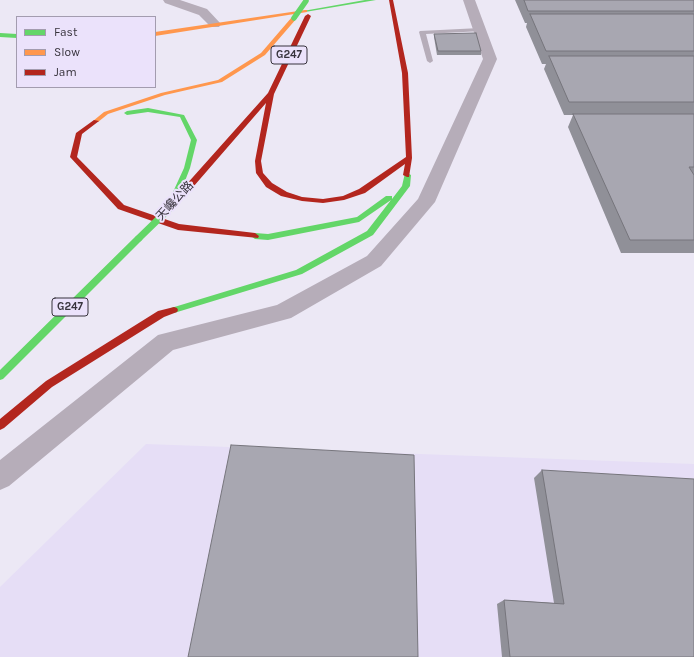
<!DOCTYPE html>
<meta charset="utf-8">
<style>
body{margin:0}
#map{position:relative;width:694px;height:657px;overflow:hidden;background:#ece8f5;font-family:Karla,sans-serif}
canvas{display:block}
.legend{position:absolute;left:16px;top:16px;width:140px;height:72px;box-sizing:border-box;background:#ebe2fb;border:1px solid #a39caf;margin:0;padding:5px 7px;list-style:none;font-size:12px;color:#37333c}
.legend li{display:flex;align-items:center;gap:8px;height:20px}
.legend b{width:20px;border:1px solid #a39caf}
</style>
<div id="map">
<canvas width="694" height="657"></canvas>
<ul class="legend">
<li><b style="height:5px;background:#63d668"></b>Fast</li>
<li><b style="height:5px;background:#ff974d"></b>Slow</li>
<li><b style="height:5px;background:#b3261e"></b>Jam</li>
</ul>
</div>
<script>
const g = document.querySelector('canvas').getContext('2d');
g.lineJoin = 'round';
function fill(path, color) {
  g.fillStyle = color;
  g.fill(path, 'evenodd');
}
function shape(rows) {
  const path = new Path2D();
  for (const r of rows) {
    path.moveTo(r[0], r[1]);
    for (let i = 2; i < r.length; i += 2) path.lineTo(r[i], r[i + 1]);
  }
  return path;
}
function strokePath(path, color, width, dash) {
  g.strokeStyle = color;
  g.lineWidth = width;
  g.lineCap = dash ? 'butt' : 'round';
  g.setLineDash(dash || []);
  g.stroke(path);
}
function drawText(font, color, halo, rows, align = 'center') {
  g.font = font + ' Karla,"Noto Sans SC",sans-serif';
  g.lineWidth = 4;
  g.setLineDash([]);
  g.textBaseline = 'middle';
  g.strokeStyle = halo;
  g.fillStyle = color;
  for (const [text, x, y, turn = 0] of rows) {
    g.save();
    g.translate(x, y);
    g.rotate((+turn || 0) * Math.PI / 180);
    g.textAlign = isNaN(turn) ? turn : align;
    if (halo) g.strokeText(text, 0, 0);
    g.fillText(text, 0, 0);
    g.restore();
  }
}
fill(shape([
 [146,444,694,464,694,657,0,657,0,587]
]), '#e6def6');
fill(shape([
 [480,28,483,30,482,31,426,34,433,61,430,63,427,61,419,32,420,31,480,28]
]), '#b6adb9');
fill(shape([
 [163,0,180,0,207,9,221,24,219,27,211,27,199,15,165,3,163,0],
 [463,0,475,0,497,59,435,202,381,266,291,318,173,350,9,486,0,490,0,460,158,335,277,305,367,256,418,199,483,59,463,0]
]), '#b6adb9');
fill(shape([
 [365,0,376,0,305,12,303,11,365,0],
 [0,33,17,34,17,38,0,37,0,33],
 [148,108,184,115,197,140,190,168,180,194,177,194,173,192,184,168,191,140,180,117,148,112,127,115,124,113,127,111,148,108],
 [405,173,407,173,411,175,410,186,373,235,302,274,174,313,171,312,170,310,171,308,296,270,367,231,391,200,359,222,268,240,255,239,251,236,255,233,268,234,357,217,386,196,392,196,392,199,402,186,405,173],
 [139,235,143,238,142,240,3,379,0,380,0,370,136,236,139,235]
]), '#63d668');
fill(shape([
 [305,10,307,10,307,12,155,36,155,32,305,10],
 [292,17,297,18,265,55,222,82,165,95,108,114,98,122,93,121,104,112,161,93,218,80,261,53,292,17]
]), '#ff974d');
fill(shape([
 [389,0,393,0,408,73,412,158,409,177,407,177,403,175,405,164,365,193,344,200,323,203,302,201,281,196,266,187,256,173,255,161,266,103,174,209,168,209,168,205,268,93,305,16,308,14,311,16,274,94,261,161,263,173,272,183,287,192,302,197,323,199,343,196,359,189,406,157,402,73,389,0],
 [94,120,99,121,82,134,77,157,124,205,179,224,255,233,259,236,258,238,178,230,118,209,70,157,76,133,94,120],
 [174,307,177,308,178,310,177,312,164,317,52,387,4,428,0,430,0,419,46,381,158,311,174,307]
]), '#b3261e');
strokePath(shape([
 [294,18,306,1]
]), '#63d668', 5.5);
strokePath(shape([
 [139,238,171,207]
]), '#63d668', 7);
fill(shape([
 [515,0,694,0,694,253,621,253,568,127,573,115,564,115,544,69,546,64,542,64,526,27,527,23,525,23],
 [434,34,481,51,481,55,437,55,434,37],
 [542,470,694,657,502,657,497,604,504,600,554,603,534,478]
]), '#909098');
const building = shape([
 [524,0,694,0,694,11,528,11,524,0],
 [530,14,694,14,694,51,546,51,530,14],
 [476,33,481,51,438,51,434,34,476,33],
 [549,56,694,56,694,102,569,102,549,56],
 [573,114,694,114,694,167,689,167,694,175,694,240,630,240,573,114],
 [231,445,414,455,418,657,188,657,231,445],
 [542,470,694,479,694,657,510,657,504,600,564,604,542,470]
]);
fill(building, '#a8a7b1');
strokePath(building, '#76757c', 1);
for (const [x, y, w] of [
 [289,55,36],
 [70,307,36]
]) {
  const box = new Path2D();
  box.roundRect(x - w / 2, y - 9, w, 18, 3);
  g.fillStyle = '#ebe2fb';
  g.fill(box);
  strokePath(box, '#37333c', 1);
}
drawText('bold 11px', '#37333c', null, [
 ["G247",289,55],
 ["G247",70,307]
]);
drawText('12px', '#37333c', '#ebe2fb', [
 ["天巉公路",175,201,-47]
]);
</script>
